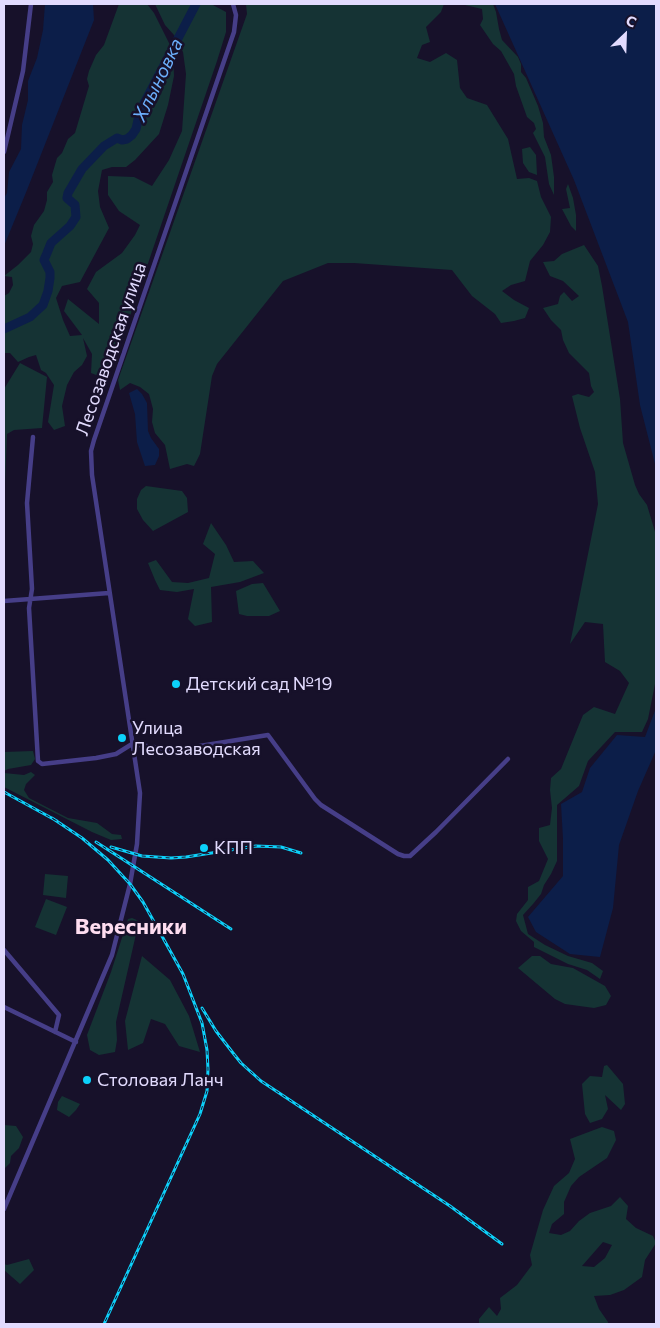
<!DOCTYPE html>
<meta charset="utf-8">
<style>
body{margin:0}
#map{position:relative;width:660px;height:1328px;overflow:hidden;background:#17112a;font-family:Commissioner,sans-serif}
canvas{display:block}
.frame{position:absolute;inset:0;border:5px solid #e2dbfe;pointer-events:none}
.north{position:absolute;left:600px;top:10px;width:50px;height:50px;-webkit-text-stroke:4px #17112a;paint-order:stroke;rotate:24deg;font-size:14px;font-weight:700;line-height:20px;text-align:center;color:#e2dbfe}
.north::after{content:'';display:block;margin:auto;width:18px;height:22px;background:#e2dbfe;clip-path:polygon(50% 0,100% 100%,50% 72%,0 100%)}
</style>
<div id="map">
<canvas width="660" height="1328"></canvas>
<div class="frame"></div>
<div class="north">С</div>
</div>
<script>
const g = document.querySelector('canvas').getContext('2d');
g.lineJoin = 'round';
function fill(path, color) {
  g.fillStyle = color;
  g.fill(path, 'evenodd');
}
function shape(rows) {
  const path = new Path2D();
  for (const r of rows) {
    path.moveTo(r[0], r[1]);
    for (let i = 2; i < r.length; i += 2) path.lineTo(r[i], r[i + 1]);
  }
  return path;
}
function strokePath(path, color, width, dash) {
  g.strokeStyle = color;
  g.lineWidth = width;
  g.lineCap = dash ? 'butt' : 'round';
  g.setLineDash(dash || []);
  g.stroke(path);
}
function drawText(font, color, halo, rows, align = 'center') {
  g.font = font + ' Commissioner,sans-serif';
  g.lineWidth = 5;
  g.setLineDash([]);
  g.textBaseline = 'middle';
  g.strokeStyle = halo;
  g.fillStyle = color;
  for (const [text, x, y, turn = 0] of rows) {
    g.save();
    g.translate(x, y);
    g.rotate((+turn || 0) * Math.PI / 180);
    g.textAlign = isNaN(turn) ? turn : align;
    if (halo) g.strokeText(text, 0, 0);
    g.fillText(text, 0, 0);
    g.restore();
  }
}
fill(shape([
 [119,4,147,4,154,13,173,51,174,76,168,105,159,134,135,160,126,167,112,167,102,170,98,191,100,207,109,228,80,282,62,286,56,298,63,320,70,336,82,335,64,311,68,299,99,324,99,303,87,289,96,272,122,253,135,235,140,225,119,211,108,195,108,176,134,177,152,186,169,160,182,131,186,74,183,52,174,35,165,25,155,4,211,4,226,12,226,32,217,61,113,366,104,378,91,373,92,354,83,338,87,356,82,365,74,372,67,385,62,406,65,426,54,430,48,422,54,385,46,373,41,370,36,355,29,357,18,362,10,353,4,353,4,296,9,293,13,285,12,277,4,276,18,265,31,252,33,244,31,236,34,225,44,211,47,200,47,192,53,182,52,175,57,158,62,153,68,139,75,133,89,86,87,79,89,71,96,55,104,45],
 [246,4,444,4,441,12,426,27,430,42,422,45,417,58,430,62,446,53,457,60,460,88,467,98,487,105,508,139,517,179,529,178,537,181,541,197,551,217,550,232,543,245,530,261,525,281,511,285,502,291,514,300,529,308,525,318,514,321,501,323,495,314,472,296,452,270,354,263,328,263,283,281,217,364,212,376,200,454,194,466,187,464,170,469,165,445,155,433,152,422,153,409,149,394,140,387,130,383,120,390,118,380,247,14],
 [466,4,493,4,496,12,499,29,502,40,518,57,521,64,521,72,526,78,538,106,543,123,544,137,551,155,554,177,554,195,549,184,545,157,533,133,536,129,534,123,527,117,516,86,514,74,501,51,493,44,480,25,483,19,482,9,465,5],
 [530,147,536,155,537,175,529,172,523,163,522,149],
 [568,184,573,198,576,215,576,231,571,226,562,209,570,208,566,189],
 [584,245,598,266,602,286,620,399,623,443,635,485,639,494,647,505,656,535,656,679,648,719,642,732,615,732,588,761,579,786,557,805,557,861,551,874,544,885,541,894,533,904,523,915,528,934,545,945,568,956,592,963,603,971,600,979,587,970,568,964,534,947,534,942,521,931,516,921,517,914,528,900,528,887,539,881,548,859,539,841,539,828,550,825,552,808,550,790,551,778,561,769,583,715,594,707,615,714,629,683,620,671,605,662,603,624,585,622,570,644,598,504,595,472,580,428,572,396,578,394,589,397,594,392,591,386,589,373,569,353,563,340,561,330,551,320,543,308,558,304,560,296,564,292,572,301,579,296,563,281,550,276,543,262,554,261,562,254],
 [20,363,47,377,42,428,14,430,7,434,4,509,4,389],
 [146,486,182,491,187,498,188,512,153,531,143,520,137,509,137,499,141,490],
 [211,523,226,545,234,562,253,561,264,573,240,582,211,587,212,622,195,626,188,619,194,589,177,592,160,590,155,580,148,563,156,560,172,582,188,583,209,578,215,554,203,544],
 [263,583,280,611,269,616,247,616,239,614,236,591,252,584],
 [33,751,35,759,31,765,8,769,4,771,4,752],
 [4,773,24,775,31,772,35,775,26,784,24,790,29,798,68,818,97,823,112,834,121,835,122,839,111,840,92,832,4,787],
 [45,874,68,876,66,898,43,895],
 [46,899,67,907,56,935,35,927],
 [132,918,139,921,116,1022,117,1040,115,1052,99,1055,90,1050,87,1035,111,972,128,919],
 [142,956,170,980,189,1016,200,1052,179,1046,165,1024,151,1019,143,1043,128,1050,125,1021],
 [532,956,540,956,551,964,573,968,605,986,611,996,606,1005,594,1008,565,1004,555,999,518,968],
 [607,1065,623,1084,625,1104,621,1110,605,1095,608,1109,602,1119,590,1123,585,1114,582,1084,590,1076,602,1077,604,1066],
 [62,1096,80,1104,76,1110,69,1117,57,1110,58,1102],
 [4,1125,16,1126,23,1137,19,1148,11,1156,10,1163,4,1169],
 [602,1127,614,1131,616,1140,607,1158,579,1177,571,1186,564,1202,564,1214,552,1224,549,1233,561,1235,570,1231,579,1221,590,1213,611,1206,620,1197,628,1206,626,1219,636,1228,653,1236,656,1243,645,1260,642,1277,624,1290,610,1295,594,1296,599,1309,608,1322,608,1324,479,1324,479,1319,489,1307,497,1316,501,1309,500,1298,517,1285,532,1265,530,1255,543,1210,554,1186,569,1173,575,1159,570,1139],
 [603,1242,612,1245,605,1258,594,1267,582,1266],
 [29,1259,34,1270,20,1284,4,1270,4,1264,7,1265]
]), '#153334');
fill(shape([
 [45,4,93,4,94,20,27,190,4,246,4,198,7,193,9,172,21,149,22,125,28,100,28,81,37,58,43,30],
 [495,4,656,4,656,468,640,405,628,322,574,180],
 [137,389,142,394,147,403,148,431,151,438,159,449,159,456,155,465,145,466,137,442,135,414,129,393],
 [656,708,656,750,638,791,619,845,613,908,600,957,570,954,536,932,528,917,563,876,563,839,561,804,582,792,590,768,617,735,645,737]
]), '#0c1e49');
strokePath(shape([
 [4,329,30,317,43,305,48,291,50,278,50,272,44,260,47,253,51,243,70,226,76,217,75,205,67,198,68,193,82,169,104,146,117,138,122,140,127,139,132,135,136,129,140,111,196,4]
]), '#0c1e49', 9);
strokePath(shape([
 [4,152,23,71,31,4],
 [33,437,27,503,32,589,29,608,38,761,42,764,96,758,116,754,132,744],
 [4,601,109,593],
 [132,744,175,750,268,735,315,799,321,805,398,854,404,856,410,856,436,832,508,759],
 [4,950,59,1015,55,1032],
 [4,1007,76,1042],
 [4,1209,112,955,130,884,137,844,140,793,92,475,91,451,94,440,234,32,236,15,233,4]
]), '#463e88', 4.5);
const rail = shape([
 [4,792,57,821],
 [52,818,82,838,108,860,130,884,143,902,183,974,202,1023,207,1050,208,1069,207,1091,200,1114,104,1324],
 [96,842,231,929],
 [111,847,142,856,171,858,186,857,256,846,281,847,301,853],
 [202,1008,216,1031,233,1053,241,1063,261,1081,450,1206,502,1244]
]);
strokePath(rail, '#0cd1fa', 3);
strokePath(rail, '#17112a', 1, [4]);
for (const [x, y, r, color] of [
 [176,684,5,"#0cd1fa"],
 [122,738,5,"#0cd1fa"],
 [204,848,5,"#0cd1fa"],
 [87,1080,5,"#0cd1fa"]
]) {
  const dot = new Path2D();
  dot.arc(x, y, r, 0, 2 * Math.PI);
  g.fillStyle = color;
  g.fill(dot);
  strokePath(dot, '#17112a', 2);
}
drawText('18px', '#e2dbfe', '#17112a', [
 ["Лесозаводская улица",111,349,-71]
]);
drawText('18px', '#e2dbfe', '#17112a', [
 ["Детский сад №19",186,684],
 ["Улица",132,728],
 ["Лесозаводская",132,749],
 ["КПП",214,848],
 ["Столовая Ланч",97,1080]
], 'left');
drawText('italic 19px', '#6caffc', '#17112a', [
 ["Хлыновка",158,80,-64]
]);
drawText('bold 22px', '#feddf0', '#17112a', [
 ["Вересники",131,927]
]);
</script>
